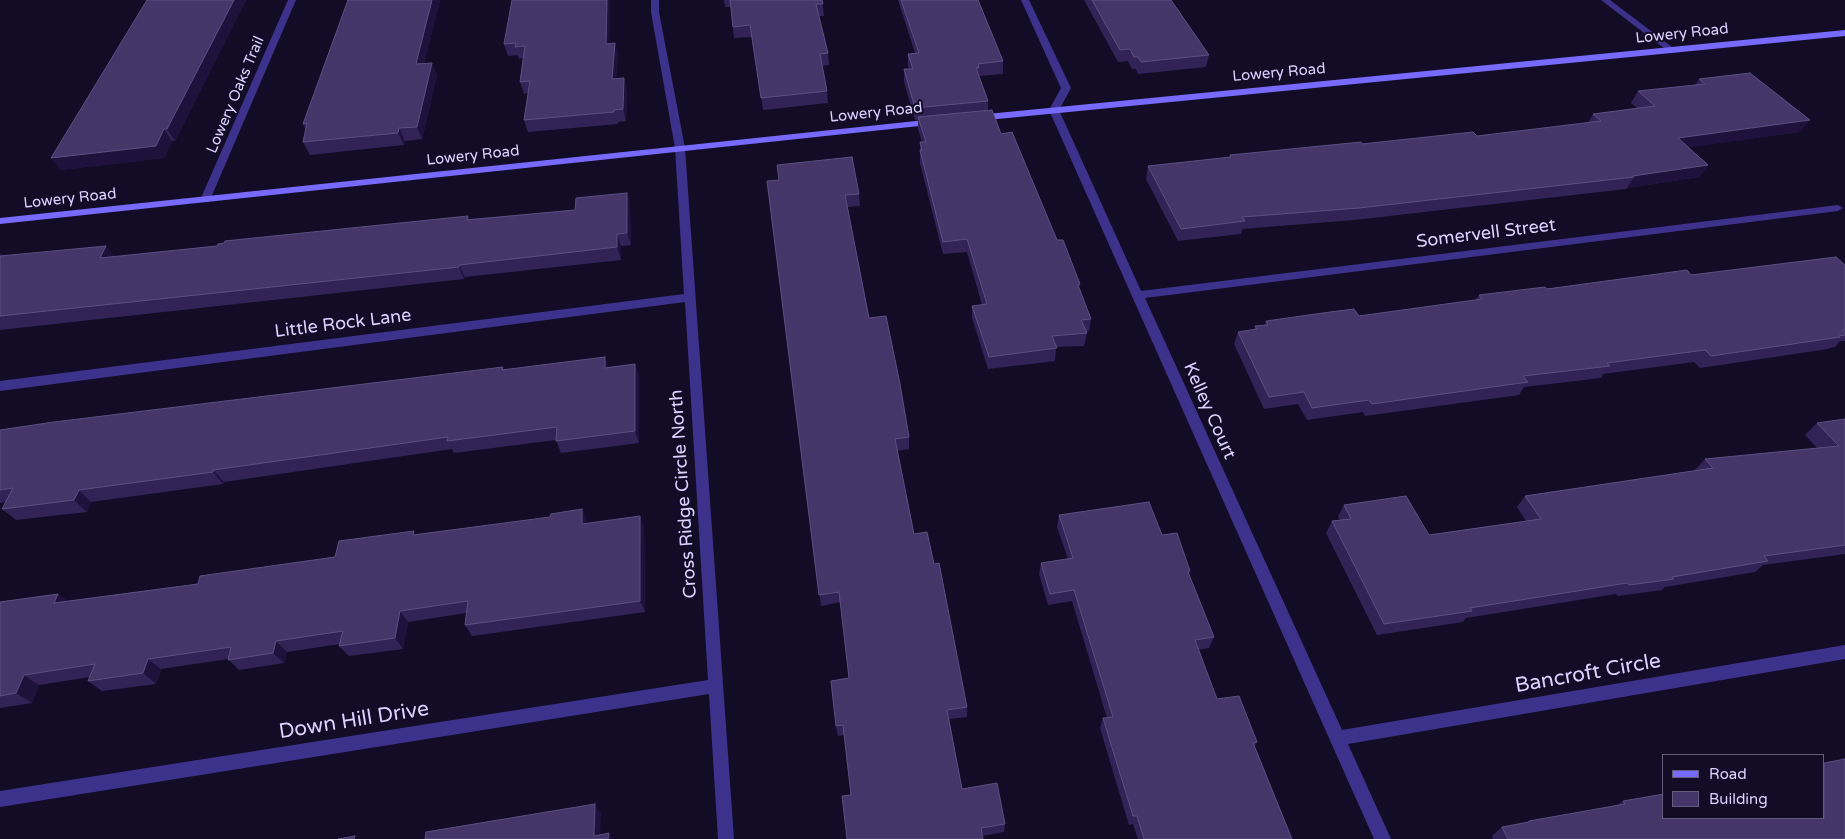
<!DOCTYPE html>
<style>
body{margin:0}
#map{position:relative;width:1845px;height:839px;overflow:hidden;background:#130c27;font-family:"Varela Round",sans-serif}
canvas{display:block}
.legend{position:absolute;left:1662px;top:754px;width:162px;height:65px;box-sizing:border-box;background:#130c27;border:1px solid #635c7d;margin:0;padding:6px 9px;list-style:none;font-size:15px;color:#dbd3ff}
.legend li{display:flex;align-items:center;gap:10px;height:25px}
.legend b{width:25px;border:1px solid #635c7d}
</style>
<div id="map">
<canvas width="1845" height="839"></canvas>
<ul class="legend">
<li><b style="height:6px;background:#796aff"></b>Road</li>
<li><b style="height:14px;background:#443669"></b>Building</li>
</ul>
</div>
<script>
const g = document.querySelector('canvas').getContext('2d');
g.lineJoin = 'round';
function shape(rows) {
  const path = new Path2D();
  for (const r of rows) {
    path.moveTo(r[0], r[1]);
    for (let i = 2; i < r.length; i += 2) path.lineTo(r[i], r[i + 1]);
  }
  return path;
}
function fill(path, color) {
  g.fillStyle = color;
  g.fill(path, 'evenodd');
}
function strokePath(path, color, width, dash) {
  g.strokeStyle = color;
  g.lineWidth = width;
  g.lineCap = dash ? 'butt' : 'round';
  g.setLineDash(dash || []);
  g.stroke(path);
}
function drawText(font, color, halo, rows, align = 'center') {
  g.font = font + ' "Varela Round",sans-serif';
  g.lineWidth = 4;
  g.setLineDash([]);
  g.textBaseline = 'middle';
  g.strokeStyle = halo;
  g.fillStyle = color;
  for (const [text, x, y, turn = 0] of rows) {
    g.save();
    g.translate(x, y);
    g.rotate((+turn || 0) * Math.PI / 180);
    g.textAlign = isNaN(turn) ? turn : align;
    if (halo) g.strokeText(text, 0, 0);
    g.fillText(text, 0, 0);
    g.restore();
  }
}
fill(shape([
 [1601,0,1610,0,1676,50,1669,52,1601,0]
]), '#3d328b');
fill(shape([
 [288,0,296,0,210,200,209,202,201,202,200,200,288,0],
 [651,0,659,0,659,12,685,148,734,839,718,839,709,694,0,807,0,791,708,680,685,302,0,391,0,381,684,294,675,148,651,12,651,0],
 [1021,0,1029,0,1071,88,1059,110,1141,291,1838,205,1843,208,1838,211,1145,298,1342,730,1845,645,1845,659,1348,744,1391,839,1374,839,1049,110,1061,88,1021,0]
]), '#3d328b');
fill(shape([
 [1845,30,1845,36,977,121,972,118,977,115,1845,30],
 [935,119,940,122,938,124,0,224,0,218,935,119]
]), '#796aff');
fill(shape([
 [147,0,246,0,175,141,172,141,164,158,60,170],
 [348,0,440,0,424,64,437,75,422,139,405,141,404,145,310,155,303,142,306,130,303,124],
 [610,0,609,44,615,43,618,55,616,79,627,90,626,121,618,122,618,124,528,132,524,120,528,93,524,94,520,82,523,58,519,59,518,55,508,56,504,44],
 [724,0,822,0,824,16,819,16,828,53,829,65,822,66,827,91,828,103,763,110,752,37,734,38,731,7,725,7],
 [898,0,978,0,1003,61,1003,74,979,76,988,101,988,110,1001,134,1080,284,1079,288,1091,319,1089,331,1086,332,1087,333,1084,346,1056,347,1055,361,988,369,972,318,972,306,982,305,967,252,943,254,920,163,920,142,922,142,918,129,918,120,915,120,904,82,904,69,909,69,908,66,908,54,915,53],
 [1084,0,1171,0,1209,55,1206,67,1138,74,1136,69,1132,69,1128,61,1118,62],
 [1699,79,1800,132,1688,147,1708,165,1699,177,1627,188,1626,189,1354,220,1242,229,1241,234,1178,241,1146,179,1148,166,1229,158,1230,155,1362,144,1477,136,1588,123,1593,114,1637,108,1631,103,1638,91,1695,85],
 [767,181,859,194,860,206,847,207,869,318,909,437,909,449,897,451,914,534,934,564,967,707,967,717,949,719,962,789,1005,824,1004,832,982,836,851,795,844,735,838,736,836,726,849,678,841,602,821,606],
 [627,193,630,205,631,245,621,246,621,260,465,277,464,279,0,330,0,254,2,256,115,257,217,246,468,216,469,219,575,210],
 [1845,265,1845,341,1840,341,1835,347,1830,348,1828,349,1700,368,1694,362,1603,374,1601,378,1524,387,1519,395,1365,416,1363,412,1307,420,1298,404,1264,409,1234,344,1238,332,1254,330,1255,326,1264,325,1266,321,1359,316,1476,300,1479,295,1691,275],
 [635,364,639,376,639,443,561,453,556,440,454,453,452,449,224,482,223,484,91,502,87,512,16,520,2,509,6,502,0,503,0,430,504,369,609,367],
 [1845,419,1845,554,1763,565,1755,572,1665,587,1662,590,1618,596,1616,594,1466,618,1463,622,1377,635,1326,533,1332,521,1340,520,1338,516,1344,505,1429,535,1526,521,1517,507,1525,496,1694,471,1705,459,1817,448,1805,435,1817,423],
 [1059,515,1162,535,1190,571,1189,575,1214,637,1209,648,1198,650,1217,699,1257,742,1255,746,1292,839,1138,839,1133,824,1129,825,1100,728,1103,718,1107,718,1072,601,1048,605,1039,574,1041,563,1068,559,1057,527],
 [640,516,644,528,645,612,472,636,465,625,466,613,408,622,403,649,349,656,339,646,340,644,287,652,284,663,239,670,228,659,161,669,156,684,102,691,88,681,90,677,39,685,32,703,0,708,0,602,58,594,67,601,198,584,335,557,416,535,587,521,587,524],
 [1623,801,1845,839,1493,839,1492,836,1502,827,1526,823,1529,821,1616,806]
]), '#322357');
fill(shape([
 [234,0,246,0,175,141,167,129],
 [432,0,440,0,421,77,416,64],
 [607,0,610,0,609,56,606,44],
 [615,43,618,55,615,91,612,79],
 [432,63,437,75,422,139,417,127],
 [624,78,627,90,626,121,623,109],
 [1810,120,1800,132,1670,150,1678,138],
 [399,128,405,141,404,145,398,133],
 [164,129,172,141,164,158,60,170,51,158],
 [1708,165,1699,177,1627,188,1634,177,1633,176],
 [627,193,630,205,631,245,627,233],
 [617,234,621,246,621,260,617,247],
 [106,246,116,258,100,258],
 [459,265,465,277,464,279,459,267],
 [605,357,609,369,605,368],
 [635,364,639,376,639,443,635,431],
 [213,470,224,482,223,484,213,472],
 [79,490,91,502,87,512,74,500],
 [582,509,587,521,587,536,582,524],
 [640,516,644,528,645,612,640,601],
 [58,594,72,605,54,603],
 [400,611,408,622,403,649,395,638],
 [276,641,287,652,284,663,273,653],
 [148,659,161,669,156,684,143,673],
 [24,675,39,685,32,703,16,693],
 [595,804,601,813,600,839,594,836],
 [609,833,613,839,608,839]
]), '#1e123c');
const building = shape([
 [147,0,234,0,167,129,164,129,156,146,51,158,147,0],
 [348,0,432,0,416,64,432,63,417,127,399,128,398,133,303,142,307,123,303,124,348,0],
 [512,0,607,0,606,44,615,43,612,79,624,78,623,109,614,110,614,112,524,120,530,81,520,82,525,46,515,47,516,43,504,44,512,0],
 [730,0,822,0,823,4,816,4,828,53,820,54,827,91,761,98,750,25,733,27,730,0],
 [901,0,978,0,1003,61,978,64,979,68,976,68,988,101,915,108,904,69,913,69,908,54,919,53,901,0],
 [1092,0,1171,0,1209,55,1141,62,1138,57,1134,57,1130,49,1120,50,1092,0],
 [1750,73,1810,120,1678,138,1708,165,1633,176,1634,177,1359,208,1242,217,1245,221,1181,229,1148,166,1231,157,1230,155,1361,142,1362,144,1473,132,1477,136,1601,121,1593,114,1655,106,1638,91,1705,84,1699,79,1750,73],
 [992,110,1001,134,1012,132,1057,240,1063,240,1080,284,1078,285,1091,319,1081,320,1087,333,1052,336,1057,348,989,357,972,306,987,304,967,239,943,242,920,150,922,150,920,142,926,142,918,117,992,110],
 [852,157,859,194,845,195,869,318,886,316,900,384,909,437,895,439,914,534,927,532,934,564,939,563,967,707,947,710,962,789,997,783,1005,824,981,828,983,839,847,839,842,796,851,795,843,725,836,726,831,681,849,678,839,592,819,595,767,181,779,180,777,165,852,157],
 [627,193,627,233,617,234,617,247,459,265,459,267,0,316,0,256,106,246,100,258,217,246,218,244,224,243,225,241,468,216,467,220,575,210,576,198,627,193],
 [1836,257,1845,265,1845,330,1842,330,1845,333,1845,335,1839,336,1840,337,1711,356,1705,350,1607,363,1610,366,1523,376,1528,382,1372,404,1369,400,1312,408,1304,392,1269,397,1238,332,1257,329,1255,326,1268,325,1266,321,1330,312,1354,309,1359,316,1482,299,1479,295,1545,287,1547,289,1687,270,1691,275,1836,257],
 [605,357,605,368,635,364,635,431,556,441,557,427,447,441,448,437,213,470,213,472,79,490,74,500,2,509,13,488,0,490,0,430,54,422,503,367,502,370,605,357],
 [1845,419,1845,545,1764,556,1768,561,1672,577,1674,579,1629,585,1627,583,1470,608,1472,611,1384,624,1332,521,1351,519,1344,505,1406,496,1429,535,1541,519,1525,496,1713,468,1705,459,1839,446,1817,423,1845,419],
 [1149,502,1162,535,1177,533,1190,571,1188,572,1214,637,1195,640,1217,699,1239,696,1257,742,1253,743,1292,839,1144,839,1137,816,1133,816,1103,718,1113,717,1074,590,1050,594,1041,563,1073,558,1059,515,1149,502],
 [582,509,582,524,640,516,640,601,465,625,468,601,400,611,395,638,339,646,343,631,276,641,273,653,228,660,231,647,148,659,143,673,88,681,95,664,24,675,16,693,0,696,0,602,58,594,54,603,198,584,200,576,335,557,339,541,414,531,413,535,550,517,551,514,582,509],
 [1845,759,1845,839,1508,839,1502,827,1529,822,1529,821,1625,804,1623,801,1664,794,1664,818,1824,818,1824,763,1845,759],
 [595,804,594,836,609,833,608,839,425,839,426,832,595,804],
 [355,836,354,839,338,839,355,836]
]);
fill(building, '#443669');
strokePath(building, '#5c4f80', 1);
drawText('15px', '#dbd3ff', '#130c27', [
 ["Lowery Road",1682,34,-6],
 ["Lowery Road",1279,73,-5],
 ["Lowery Oaks Trail",236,95,-67],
 ["Lowery Road",876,113,-6],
 ["Lowery Road",473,156,-6],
 ["Lowery Road",70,199,-6]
]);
drawText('18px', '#dbd3ff', '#130c27', [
 ["Somervell Street",1486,234,-7],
 ["Little Rock Lane",343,324,-7],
 ["Kelley Court",1209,411,66],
 ["Cross Ridge Circle North",684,494,-94]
]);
drawText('21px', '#dbd3ff', '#130c27', [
 ["Bancroft Circle",1588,674,-10],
 ["Down Hill Drive",354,721,-9]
]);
</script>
